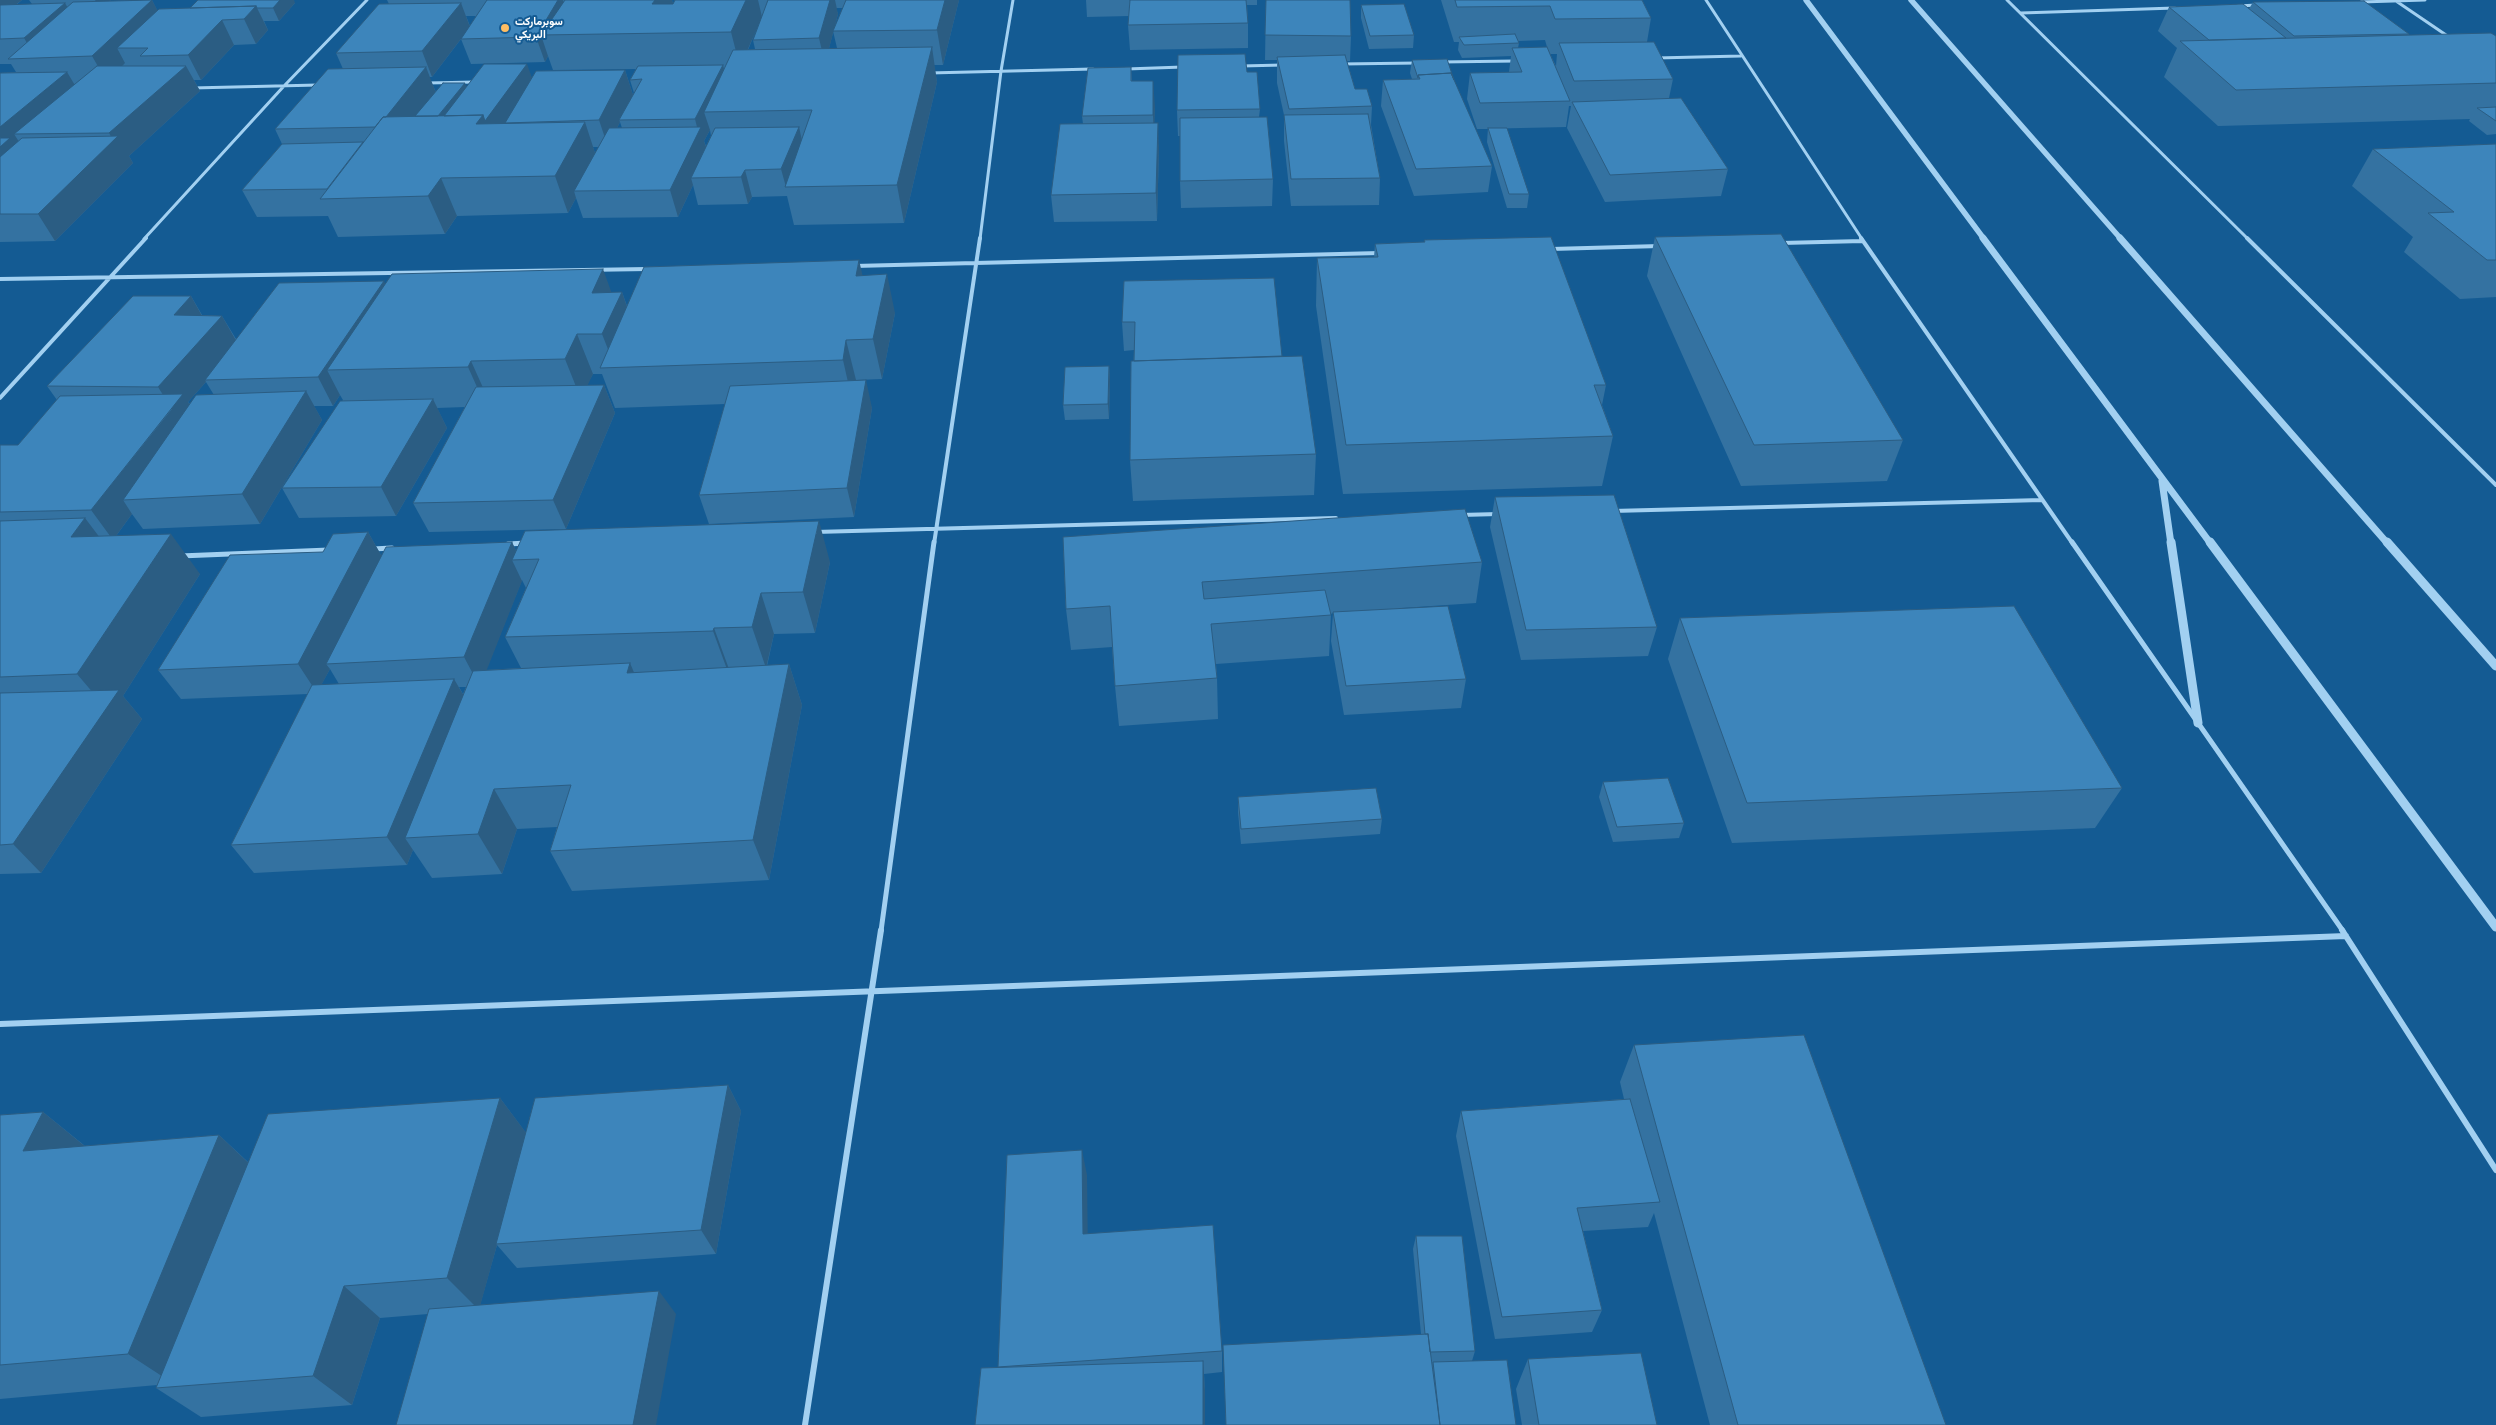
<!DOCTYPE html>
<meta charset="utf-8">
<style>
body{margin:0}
canvas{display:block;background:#145b93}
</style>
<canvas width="2496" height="1425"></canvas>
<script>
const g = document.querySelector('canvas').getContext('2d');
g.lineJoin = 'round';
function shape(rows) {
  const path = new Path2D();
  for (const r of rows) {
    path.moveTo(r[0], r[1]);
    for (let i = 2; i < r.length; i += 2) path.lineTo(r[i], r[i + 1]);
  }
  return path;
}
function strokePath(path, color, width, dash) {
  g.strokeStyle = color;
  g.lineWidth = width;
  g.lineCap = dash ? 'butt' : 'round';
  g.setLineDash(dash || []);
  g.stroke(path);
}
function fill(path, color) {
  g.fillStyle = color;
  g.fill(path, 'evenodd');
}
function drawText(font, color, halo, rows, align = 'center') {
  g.font = font + ' "Titillium Web",Vazirmatn,sans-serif';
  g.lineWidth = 4;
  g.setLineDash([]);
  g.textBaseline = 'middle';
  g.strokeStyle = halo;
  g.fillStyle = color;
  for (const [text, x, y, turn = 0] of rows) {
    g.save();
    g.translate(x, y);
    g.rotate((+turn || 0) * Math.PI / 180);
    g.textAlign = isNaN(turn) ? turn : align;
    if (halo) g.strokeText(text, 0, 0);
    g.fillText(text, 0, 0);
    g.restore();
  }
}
strokePath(shape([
 [1706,0,1862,239],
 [2007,0,2248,239],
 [2396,1,2449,37],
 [2361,2,2425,0],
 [2238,6,2257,5],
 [2021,13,2175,8],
 [1656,58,1741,56],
 [1441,62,1515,61],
 [1341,64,1418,63],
 [1241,66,1283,65],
 [1126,69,1183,67],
 [929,73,1093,69],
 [427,83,476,82],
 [192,88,318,85],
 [144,239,284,86,367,0],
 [980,239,1001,71,1013,0]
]), '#a2d0f1', 3);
strokePath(shape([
 [1861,238,2073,544],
 [2247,238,2496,485],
 [1781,243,1863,241],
 [1551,249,1660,246],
 [854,266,1380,253],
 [0,279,648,269],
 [0,398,146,238],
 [1612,511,2042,500],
 [1460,515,1499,514],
 [815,532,1336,518],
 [516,544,527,543],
 [934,544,980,238]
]), '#a2d0f1', 4);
strokePath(shape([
 [2072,542,2343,931],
 [508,544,527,543],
 [373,549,392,548],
 [180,556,329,550],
 [881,931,934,542]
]), '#a2d0f1', 5);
strokePath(shape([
 [2342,930,2496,1170],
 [0,1024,2346,936],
 [805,1425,881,930]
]), '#a2d0f1', 6);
strokePath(shape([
 [1806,0,1984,239],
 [1911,0,2121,239]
]), '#a2d0f1', 5.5);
strokePath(shape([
 [1983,238,2211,544],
 [2120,238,2388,544],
 [2162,481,2171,544]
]), '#a2d0f1', 7);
strokePath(shape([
 [2171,542,2198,723],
 [2210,542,2496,927],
 [2387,542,2496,666]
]), '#a2d0f1', 9);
fill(shape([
 [0,0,22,0,16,5,32,4,29,0,111,0,110,1,152,0,157,10,295,3,279,21,264,21,268,30,256,44,234,45,201,80,194,80,200,91,129,156,133,163,55,241,0,242,0,73,16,72,11,64,0,64],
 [387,0,672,0,673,4,675,0,959,0,943,65,934,65,937,82,904,223,794,225,787,196,752,197,748,204,698,205,693,185,678,217,583,218,576,198,568,213,457,216,445,234,338,237,328,216,257,217,242,190,282,144,275,129,343,69,336,53,389,4],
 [836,8,843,8,833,31,837,48,829,48,838,14],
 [466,16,476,16,470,26],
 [759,23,753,40,755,49,748,50],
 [461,39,471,64,545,62,548,56,553,70,636,69,630,80,634,93,633,95,625,70,532,79,436,92,429,77,432,77],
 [620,122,622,128,617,128],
 [710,130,711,136,706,146,704,141],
 [593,147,599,147,595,153],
 [1086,0,1257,0,1257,5,1247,5,1248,23,1248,48,1130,50,1128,25,1129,16,1087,17],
 [1266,0,1351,36,1350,61,1347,61,1355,89,1372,106,1371,125,1380,178,1379,205,1291,206,1284,141,1284,115,1277,83,1277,60,1265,60],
 [1441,0,1642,0,1651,18,1647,42,1673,79,1669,98,1728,169,1721,196,1605,202,1567,128,1571,106,1569,106,1566,127,1477,129,1467,99,1470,73,1509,72,1511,56,1462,58,1458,50,1459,42,1454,42],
 [1545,40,1547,47,1518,48,1519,43,1518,41],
 [1550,54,1557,54,1556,66],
 [2253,2,2409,34,2409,36,2496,36,2496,134,2487,135,2469,121,2470,119,2218,126,2164,77,2177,48,2158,31,2169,7,2249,9],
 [1361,5,1414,35,1413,48,1369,49,1361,18],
 [1412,60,1454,81,1492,166,1488,192,1414,196,1381,106,1383,80,1412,79,1410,73],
 [1131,67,1132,81,1155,107,1154,123,1159,149,1157,221,1054,222,1051,195,1083,124,1082,116],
 [1247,72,1260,109,1259,117,1273,179,1272,206,1181,208,1180,181,1180,136,1178,136,1177,110],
 [1488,128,1529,194,1527,208,1507,208,1487,142],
 [2496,144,2496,297,2460,299,2404,252,2413,237,2352,186,2373,149],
 [1655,237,1903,440,1887,481,1741,486,1647,276],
 [1424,240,1606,385,1602,405,1613,436,1602,486,1343,494,1316,306,1317,258,1374,257,1375,244,1424,242],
 [862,275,895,313,882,379,856,380,872,408,854,517,709,524,699,495,725,404,615,408,602,374,593,374,587,385,604,385,615,413,566,529,429,532,413,503,465,407,437,408,447,428,396,516,299,518,282,488,343,400,340,395,333,406,314,406,322,420,260,524,143,529,132,514,116,536,200,574,123,696,142,719,41,873,0,874,0,445,18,445,57,400,47,386,191,296,202,315,222,316,236,339,385,284,611,292,622,292,627,306],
 [206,382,214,395,190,404,188,402],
 [1124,281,1282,356,1316,454,1314,495,1133,501,1130,460,1134,350,1124,351,1122,322],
 [1109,366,1110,380,1109,419,1065,420,1063,405],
 [1495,497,1657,627,1648,656,1521,660,1490,527],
 [368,532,381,555,512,542,516,551,830,562,815,633,774,634,767,666,789,664,802,705,769,880,572,891,550,851,557,827,517,829,502,874,432,878,413,850,407,865,254,873,231,845,308,694,181,699,158,670],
 [522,580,526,588,505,637,521,668,486,670],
 [330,669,339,684,321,685],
 [459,687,466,687,463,694],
 [1063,537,1482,562,1476,603,1402,608,1466,679,1461,708,1344,715,1331,641,1333,613,1331,614,1329,656,1216,664,1217,678,1218,719,1119,726,1115,686,1112,647,1071,650,1066,609],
 [1680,618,2122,788,2095,828,1732,843,1668,659],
 [1603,782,1684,823,1679,838,1613,842,1599,797],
 [1238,797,1382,819,1380,834,1241,844,1238,812],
 [1634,1045,1946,1425,1710,1425,1654,1213,1648,1227,1583,1231,1602,1310,1592,1332,1495,1339,1456,1136,1461,1111,1624,1099,1620,1082],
 [728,1085,741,1111,716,1254,517,1268,497,1245,480,1305,676,1314,428,1314,380,1318,352,1405,201,1417,156,1388,157,1385,0,1399,0,1115,43,1112,85,1146,219,1135,248,1162,500,1098,526,1133],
 [1087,1175,1087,1234,1222,1351,1222,1372,1204,1374,1205,1391,1205,1425,975,1425,998,1367],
 [1416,1236,1475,1351,1472,1361,1516,1425,1226,1425,1421,1334,1413,1249],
 [1528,1359,1657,1425,1522,1425,1516,1389]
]), '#3472a1');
fill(shape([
 [0,0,22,0,0,16],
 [95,0,111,0,100,9],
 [152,0,165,25,117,48,125,63,107,82,92,56],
 [280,0,294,0,295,3,279,21,273,8],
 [558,0,563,0,569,19,541,35,548,56,545,62,536,37],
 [655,0,672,0,676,14,652,4],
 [746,0,758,0,762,17,740,67,731,32],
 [830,0,835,0,838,14,825,64,819,38],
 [945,0,959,0,943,65,937,30],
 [65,3,79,28,36,58,24,38],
 [461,3,470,27,432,77,422,51],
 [256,6,268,30,256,44,244,19],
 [222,20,234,45,201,80,188,55],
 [932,47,937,82,904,223,897,185],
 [527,64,536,89,505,123,508,130,476,124,483,115],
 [723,65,729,90,704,112,710,130,704,141,708,153,691,178,693,185,678,217,670,190,698,131,695,119],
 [186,66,200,91,129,156,133,163,55,241,38,214,113,140,109,133],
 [426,67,436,93,404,135,378,127],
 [625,70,633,95,619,120,620,122,608,147,599,120],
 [67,72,82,97,14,134,23,148,0,189,0,147,4,143,0,137,0,127],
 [1153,81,1155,107,1154,141,1153,115],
 [465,83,470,96,423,135],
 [585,122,597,159,574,191,576,198,568,213,555,176],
 [1158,123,1159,149,1157,221,1156,193],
 [799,127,805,154,786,187,781,169],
 [745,170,752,197,748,204,741,177],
 [441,178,457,216,445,234,428,196],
 [859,260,868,299,856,276],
 [603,269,616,305,622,292,635,331,615,367,602,334,592,293],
 [887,274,895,313,882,379,873,339],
 [384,281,397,309,327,370,340,395,333,406,318,377],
 [191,296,207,325,174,315],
 [222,316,238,344,205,380,206,382,188,402,201,423,123,500,132,514,113,540,91,510,172,409,158,387],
 [577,334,593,374,581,399,565,359],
 [846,340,856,380,852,400,843,360],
 [471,361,489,401,486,407,468,367],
 [1109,366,1110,380,1109,419,1108,404],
 [866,380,872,408,854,517,847,488],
 [604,385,615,413,566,529,553,500],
 [306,391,322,420,260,524,242,494],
 [433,399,447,428,396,516,381,487],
 [85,518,116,559,71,537],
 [819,521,830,562,815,633,803,592],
 [368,532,385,562,326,664,330,669,317,693,298,664],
 [171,534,200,574,123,696,142,719,41,873,13,844,106,708,77,674],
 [512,542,520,560,512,560,522,581,480,687,464,657],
 [761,593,774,634,766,668,752,627],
 [714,628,729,669,728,672,713,631],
 [630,663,647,703,627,673],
 [789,664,802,705,769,880,753,840],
 [454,679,471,708,405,838,413,850,407,865,387,837],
 [494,789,517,829,502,874,478,834],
 [728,1085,741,1111,716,1254,701,1230],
 [500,1098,527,1134,496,1244,497,1245,479,1310,447,1278],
 [43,1112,87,1148,23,1151],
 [219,1135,257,1171,174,1384,128,1354],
 [1082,1150,1087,1175,1088,1258,1083,1234],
 [344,1286,380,1318,352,1405,313,1376],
 [659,1291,676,1314,656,1425,633,1425],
 [1203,1361,1205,1391,1205,1425,1203,1425]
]), '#2b5d83');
const building = shape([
 [152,0,92,56,8,59,73,2,152,0],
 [198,0,280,0,273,8,257,8,256,6,190,8,198,0],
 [487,0,558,0,536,37,461,39,487,0],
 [565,0,655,0,652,4,673,4,675,0,746,0,731,32,541,35,565,0],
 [768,0,830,0,819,38,753,40,768,0],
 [846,0,945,0,937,30,833,31,846,0],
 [1130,0,1246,0,1248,23,1128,25,1130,0],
 [1266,0,1350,0,1351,36,1265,35,1266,0],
 [1455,0,1642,0,1651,18,1555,19,1550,6,1457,7,1455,0],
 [2364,1,2409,34,2294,36,2253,2,2364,1],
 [65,3,24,38,0,39,0,5,65,3],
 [461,3,422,51,336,53,379,4,461,3],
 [1404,4,1414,35,1370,36,1361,5,1404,4],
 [2243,4,2286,38,2209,40,2169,7,2243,4],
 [256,6,244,19,222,20,188,55,140,56,148,48,117,48,159,9,256,6],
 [2491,33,2496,36,2496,83,2236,90,2180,41,2491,33],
 [1515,34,1519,43,1464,45,1459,37,1515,34],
 [1654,42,1673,79,1574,81,1559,43,1654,42],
 [932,47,897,185,785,187,812,110,704,112,733,50,932,47],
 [1547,47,1570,101,1480,103,1470,73,1522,72,1512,48,1547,47],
 [1245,54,1247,72,1257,72,1260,109,1177,110,1178,55,1245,54],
 [1345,55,1355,89,1367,89,1372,106,1289,109,1277,57,1345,55],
 [1447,59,1454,80,1451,73,1418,75,1418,78,1412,60,1447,59],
 [484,64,527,64,485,121,483,115,444,116,484,64],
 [723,65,695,119,619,120,642,79,630,80,638,66,723,65],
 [97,66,186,66,109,133,14,134,97,66],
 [426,67,386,117,383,117,375,127,275,129,328,69,426,67],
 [1131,67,1131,81,1153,81,1153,115,1082,116,1088,68,1131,67],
 [625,70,599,120,505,123,536,71,625,70],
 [67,72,0,127,0,73,67,72],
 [1451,73,1492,166,1416,169,1383,80,1420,79,1418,75,1451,73],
 [443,83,465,83,438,116,415,116,443,83],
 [1681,98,1728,169,1610,175,1572,102,1681,98],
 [2496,107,2496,121,2477,108,2496,107],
 [1368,114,1380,178,1291,179,1284,115,1368,114],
 [483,115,476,124,585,122,555,176,441,178,428,196,320,199,383,117,483,115],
 [1267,117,1273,179,1180,181,1180,118,1267,117],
 [1158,123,1156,193,1051,195,1060,124,1158,123],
 [701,127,670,190,574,191,609,128,701,127],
 [799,127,781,169,745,170,741,177,691,178,715,128,799,127],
 [1488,128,1507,128,1529,194,1509,194,1488,128],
 [118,136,38,214,0,214,0,157,22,138,118,136],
 [0,138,10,138,0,147,0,138],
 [363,142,327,189,242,190,282,144,363,142],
 [2496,144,2496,260,2487,260,2428,213,2454,212,2373,149,2496,144],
 [1781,234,1903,440,1754,445,1655,237,1781,234],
 [1551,237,1606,385,1594,385,1613,436,1346,445,1317,258,1378,257,1375,244,1425,242,1424,240,1551,237],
 [859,260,856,276,887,274,873,339,846,340,843,360,600,368,644,267,859,260],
 [603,269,592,293,622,292,602,334,577,334,565,359,471,361,468,367,327,370,392,274,603,269],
 [1274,278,1282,356,1134,361,1135,322,1122,322,1124,281,1274,278],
 [384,281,318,377,205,380,279,283,384,281],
 [133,296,191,296,174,315,222,316,158,387,47,386,133,296],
 [1302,356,1316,454,1130,460,1131,361,1302,356],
 [1109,366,1108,404,1063,405,1065,367,1109,366],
 [866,380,847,488,699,495,730,386,866,380],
 [604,385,553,500,413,503,476,387,604,385],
 [306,391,242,494,123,500,196,395,306,391],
 [183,394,91,510,0,512,0,445,18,445,60,396,183,394],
 [433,399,381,487,282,488,340,401,433,399],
 [1614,495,1657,627,1526,630,1495,497,1614,495],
 [1465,509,1482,562,1202,582,1204,599,1325,590,1331,615,1211,624,1217,678,1115,686,1110,606,1066,609,1063,537,1465,509],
 [85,518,71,537,171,534,77,674,0,677,0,521,85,518],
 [819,521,803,592,761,593,752,627,714,628,713,631,505,637,539,559,512,560,525,531,819,521],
 [368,532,298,664,158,670,230,555,323,552,333,534,368,532],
 [512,542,464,657,326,664,386,547,512,542],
 [1448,606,1466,679,1346,686,1333,612,1448,606],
 [2014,606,2122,788,1747,803,1680,618,2014,606],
 [630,663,627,673,789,664,753,840,550,851,571,785,494,789,478,834,405,838,473,671,630,663],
 [454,679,387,837,231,845,312,685,454,679],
 [119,690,13,844,0,845,0,693,119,690],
 [1668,778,1684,823,1617,827,1603,782,1668,778],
 [1376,788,1382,819,1241,829,1238,797,1376,788],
 [1804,1035,1946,1425,1738,1425,1634,1045,1804,1035],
 [728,1085,701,1230,496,1244,535,1098,728,1085],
 [500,1098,447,1278,344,1286,313,1376,156,1388,268,1114,500,1098],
 [1630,1099,1660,1202,1577,1208,1602,1310,1502,1317,1461,1111,1630,1099],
 [43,1112,23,1151,219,1135,128,1354,0,1365,0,1115,43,1112],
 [1082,1150,1083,1234,1213,1225,1222,1351,998,1367,1007,1155,1082,1150],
 [1416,1236,1462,1236,1475,1351,1430,1352,1428,1334,1425,1334,1416,1236],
 [659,1291,633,1425,396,1425,429,1309,659,1291],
 [1428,1334,1440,1425,1226,1425,1223,1345,1428,1334],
 [1641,1353,1657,1425,1539,1425,1528,1359,1641,1353],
 [1507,1360,1516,1425,1440,1425,1433,1362,1507,1360],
 [1203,1361,1203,1425,975,1425,981,1368,1203,1361]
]);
fill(building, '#3d85bb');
strokePath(building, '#2b5d83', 1);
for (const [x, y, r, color] of [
 [505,28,5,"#ffbe63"]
]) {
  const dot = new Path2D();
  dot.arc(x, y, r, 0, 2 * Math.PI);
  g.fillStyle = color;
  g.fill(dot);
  strokePath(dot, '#145b93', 2);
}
drawText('bold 11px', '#fff', '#145b93', [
 ["سوبرماركت",515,22],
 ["البريكي",515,35]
], 'left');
</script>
